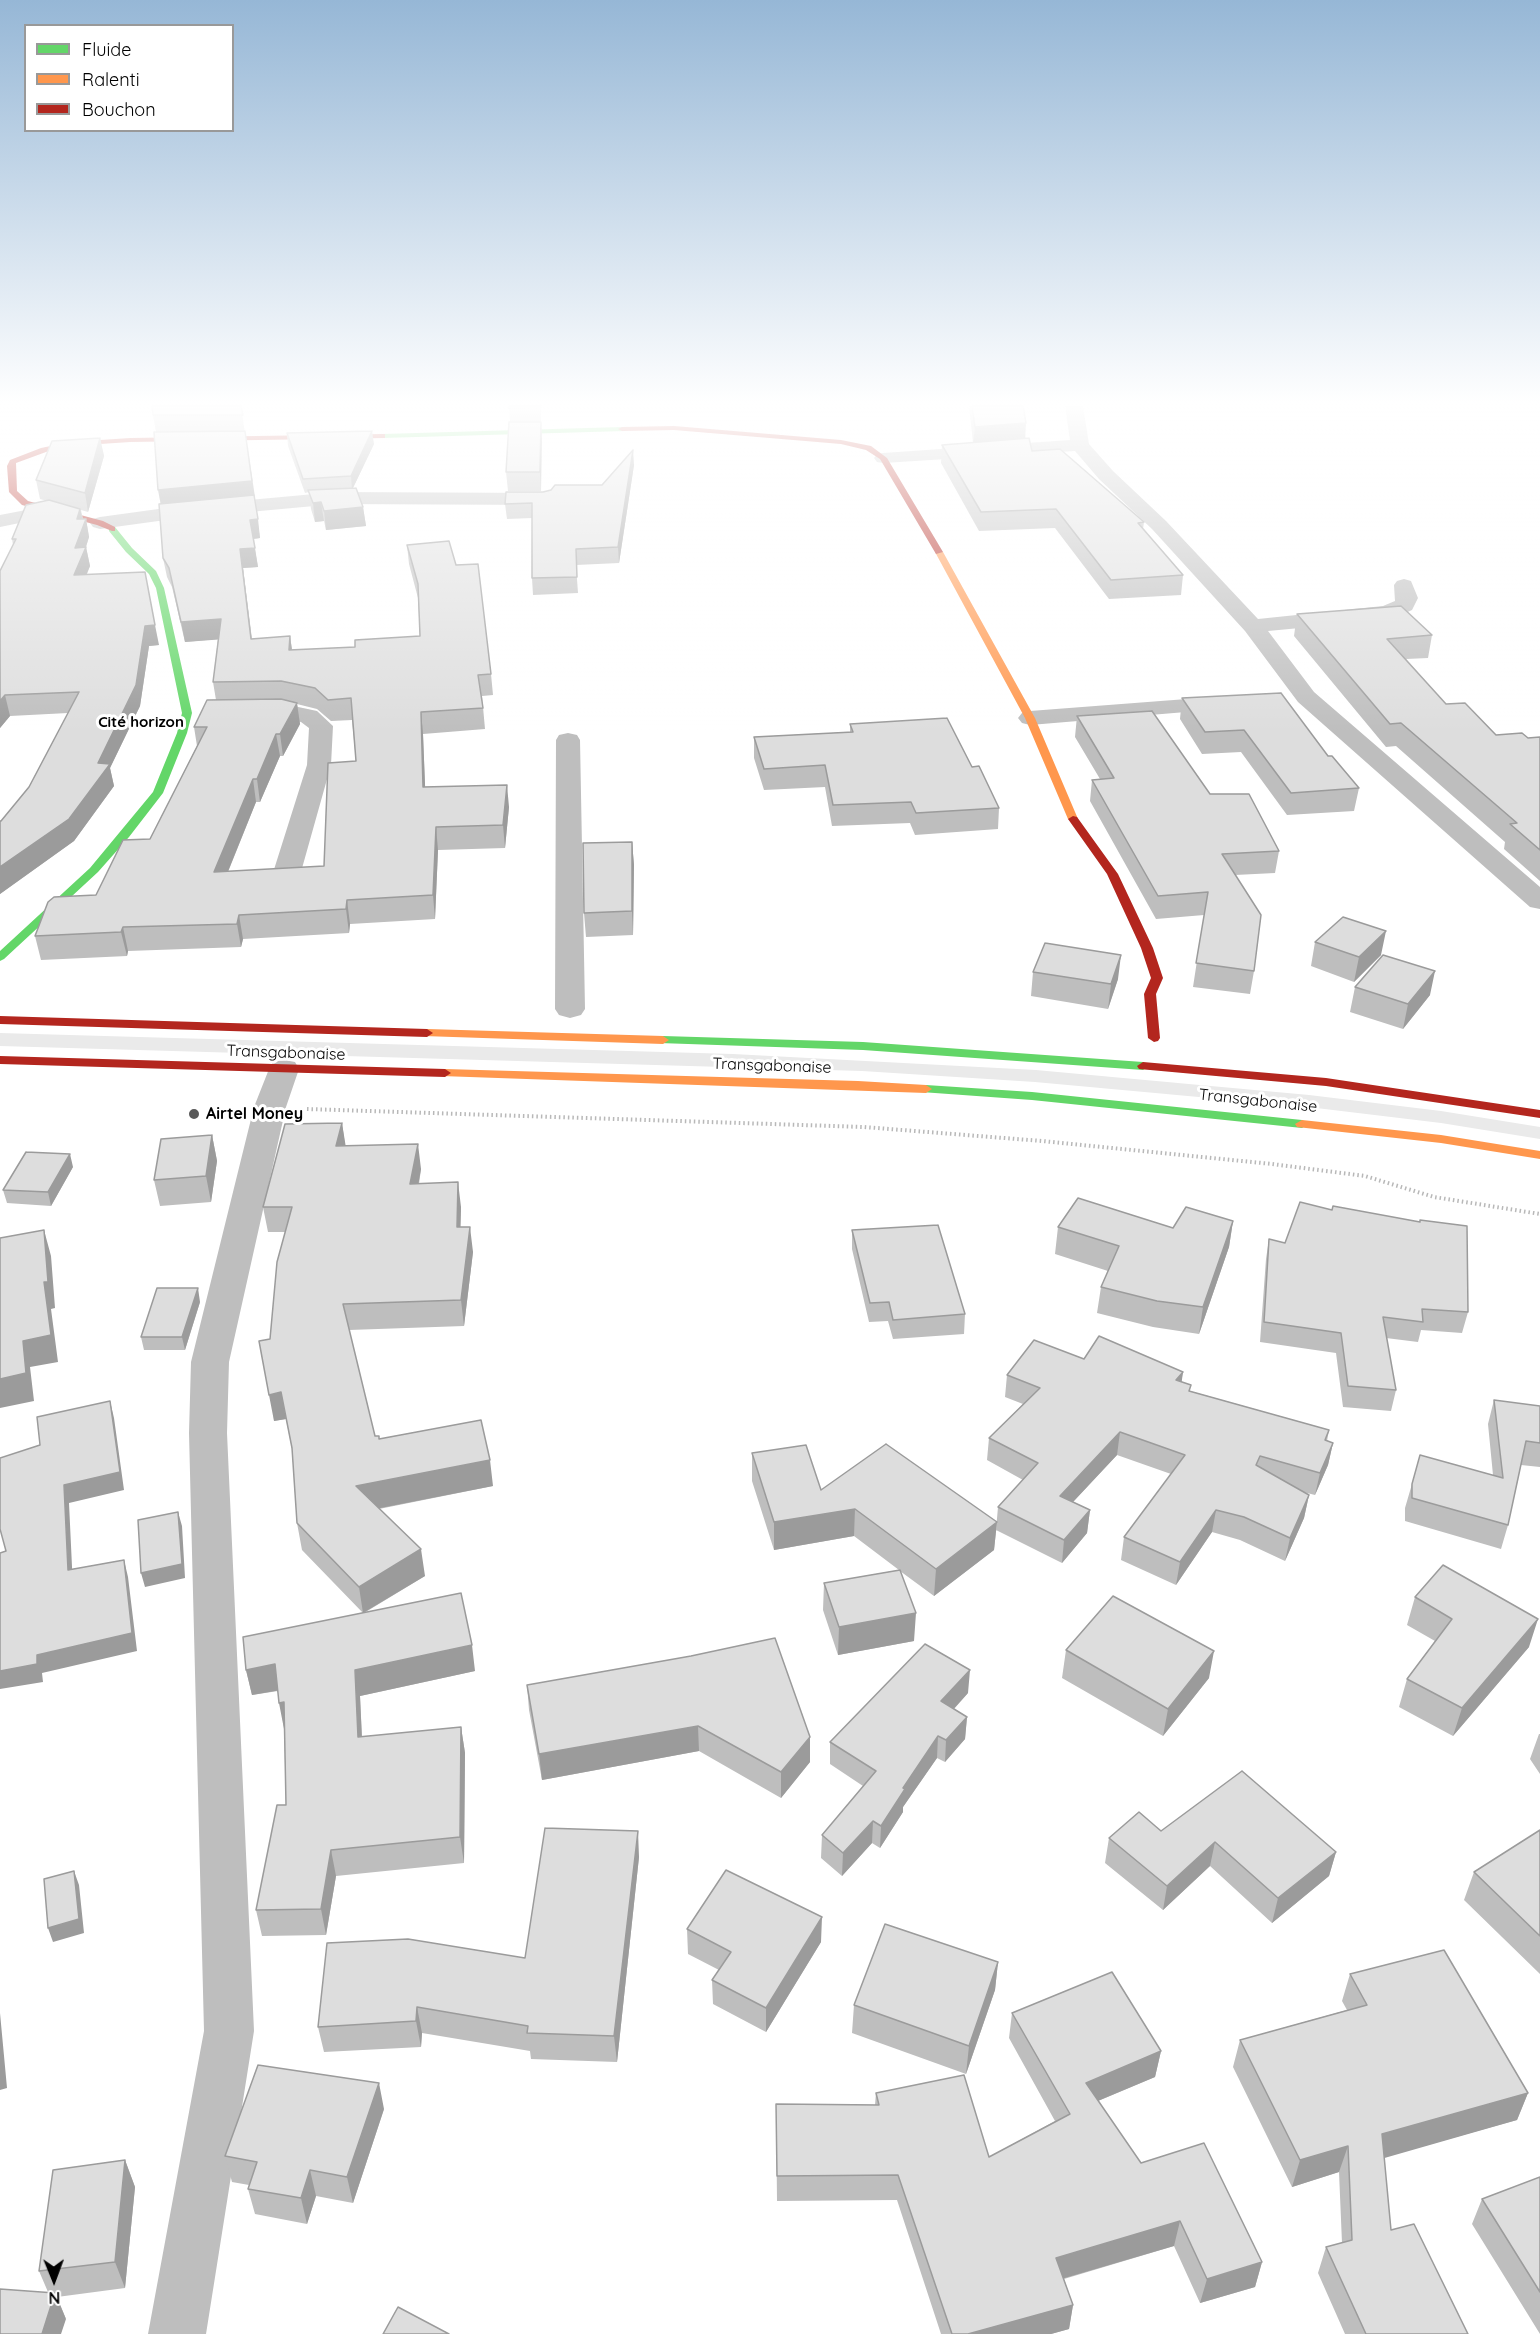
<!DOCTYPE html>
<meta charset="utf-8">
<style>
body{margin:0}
#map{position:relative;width:1540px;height:2334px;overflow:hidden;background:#fff;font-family:Quicksand,sans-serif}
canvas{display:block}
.legend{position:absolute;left:24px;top:24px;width:210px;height:108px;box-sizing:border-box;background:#fff;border:2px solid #999;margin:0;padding:8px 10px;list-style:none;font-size:18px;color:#000}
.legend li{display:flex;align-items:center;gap:12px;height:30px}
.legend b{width:30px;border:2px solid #999}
.north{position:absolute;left:24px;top:2250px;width:60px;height:60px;-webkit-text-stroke:4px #fff;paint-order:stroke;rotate:179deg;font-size:16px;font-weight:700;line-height:24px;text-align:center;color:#000}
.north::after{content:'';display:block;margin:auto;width:21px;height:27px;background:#000;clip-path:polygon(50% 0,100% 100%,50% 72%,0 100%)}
</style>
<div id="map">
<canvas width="1540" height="2334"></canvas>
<ul class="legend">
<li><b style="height:8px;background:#63d668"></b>Fluide</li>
<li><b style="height:8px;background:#ff974d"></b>Ralenti</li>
<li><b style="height:8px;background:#b3261e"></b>Bouchon</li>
</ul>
<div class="north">N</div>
</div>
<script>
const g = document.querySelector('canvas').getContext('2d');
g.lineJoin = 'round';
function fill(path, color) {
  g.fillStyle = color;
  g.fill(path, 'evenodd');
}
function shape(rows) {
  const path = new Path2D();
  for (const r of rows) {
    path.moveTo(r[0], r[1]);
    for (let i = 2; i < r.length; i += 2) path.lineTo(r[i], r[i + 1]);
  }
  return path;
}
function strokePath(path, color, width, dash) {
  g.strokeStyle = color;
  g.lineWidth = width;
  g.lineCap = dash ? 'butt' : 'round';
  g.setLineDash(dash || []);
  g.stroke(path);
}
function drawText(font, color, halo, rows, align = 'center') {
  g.font = font + ' Quicksand,sans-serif';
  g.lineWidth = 6;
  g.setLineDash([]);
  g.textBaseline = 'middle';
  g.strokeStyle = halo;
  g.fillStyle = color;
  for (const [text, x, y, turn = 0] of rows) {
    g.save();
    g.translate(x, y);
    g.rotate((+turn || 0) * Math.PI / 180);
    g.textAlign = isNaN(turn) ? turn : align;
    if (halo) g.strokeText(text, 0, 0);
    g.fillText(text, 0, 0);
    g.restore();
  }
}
fill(shape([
 [0,1033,733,1054,1036,1070,1309,1095,1441,1111,1540,1127,1540,1139,1441,1123,1308,1107,1035,1082,862,1071,0,1046]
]), '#eaeaea');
strokePath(shape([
 [307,1109,864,1127,1042,1141,1272,1164,1365,1176,1434,1197,1540,1214]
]), '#b8b8b8', 4, [1.5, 3]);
fill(shape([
 [1065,406,1083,406,1089,444,1113,471,1166,521,1258,619,1383,606,1395,601,1394,585,1397,581,1404,579,1411,581,1418,598,1412,610,1399,616,1375,621,1268,631,1314,692,1540,887,1540,909,1530,907,1298,702,1245,631,1152,529,1099,479,1075,451,883,463,877,462,874,458,877,454,883,453,1070,440,1065,406],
 [336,492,544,493,551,495,554,499,551,503,544,505,336,504,173,519,100,529,93,527,90,523,93,519,100,517,173,507,336,492],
 [52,505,59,507,62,511,59,515,0,527,0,515,52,505],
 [1226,696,1234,698,1238,703,1234,708,1030,725,1022,723,1018,718,1022,713,1030,711,1226,696],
 [284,704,317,711,333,726,331,765,299,879,295,885,285,887,275,885,271,879,307,765,309,728,301,722,284,718,255,719,247,717,243,712,247,707,255,705,284,704],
 [568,733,577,735,580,740,585,1009,581,1015,570,1018,559,1015,555,1009,556,740,559,735,568,733],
 [284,1060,295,1062,299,1069,286,1107,229,1362,227,1433,254,2031,206,2334,148,2334,204,2031,189,1433,191,1362,254,1107,269,1069,273,1062,284,1060]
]), '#bebebe');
fill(shape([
 [622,427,625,427,625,431,382,438,378,436,382,434,622,427],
 [109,527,115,527,132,548,156,571,164,588,192,713,187,733,163,793,129,837,98,872,4,959,0,961,0,951,90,868,153,792,177,733,182,713,156,588,149,574,126,552,109,531,109,527],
 [663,1036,863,1042,1143,1062,1149,1066,1143,1070,863,1050,659,1043,657,1040,663,1036],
 [926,1085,1032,1092,1302,1120,1309,1124,1302,1128,1032,1100,921,1092,920,1089,926,1085]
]), '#63d668');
fill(shape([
 [936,550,943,552,1035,718,1078,819,1077,821,1073,822,1068,819,1025,718,935,552,936,550],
 [427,1029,663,1036,669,1040,663,1044,423,1036,421,1033,427,1029],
 [445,1069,858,1081,926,1085,932,1089,926,1093,441,1076,439,1073,441,1070,445,1069],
 [1302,1120,1441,1135,1540,1151,1540,1159,1441,1143,1297,1127,1295,1124,1302,1120]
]), '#ff974d');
fill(shape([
 [674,426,841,440,871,446,887,458,943,552,936,554,880,459,866,450,841,444,674,430,622,431,618,429,622,427,674,426],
 [382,434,385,434,385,438,130,442,70,446,46,452,16,463,17,491,28,501,103,521,115,527,115,531,112,531,97,525,22,505,9,492,7,466,10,460,41,448,70,442,130,438,382,434],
 [1073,816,1077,817,1118,874,1153,948,1163,978,1156,994,1160,1038,1158,1041,1154,1042,1148,1038,1144,994,1151,978,1141,948,1107,874,1068,819,1073,816],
 [0,1016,427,1029,433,1033,427,1037,0,1024,0,1016],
 [0,1056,445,1069,451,1073,445,1077,0,1064,0,1056],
 [1143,1062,1326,1078,1540,1110,1540,1118,1326,1086,1139,1069,1137,1066,1143,1062]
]), '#b3261e');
fill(shape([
 [241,406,260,538,253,539,258,567,243,568,252,639,290,636,292,650,355,647,420,636,418,598,409,564,407,545,491,674,493,695,482,696,485,729,423,734,425,787,509,807,505,848,438,850,435,919,350,924,349,933,243,939,241,947,128,951,127,956,41,960,35,936,96,895,150,839,197,746,194,727,216,700,213,682,218,639,185,642,172,587,167,577,163,558,161,504,156,432,153,415],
 [297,704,317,709,331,721,352,720,356,761,324,866,228,872,256,802,260,802,280,756,283,756,300,724],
 [509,406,541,406,541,491,508,491,506,472,510,422],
 [969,406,1023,406,1025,439,1032,451,1144,522,1143,529,1183,575,1181,595,1109,599,1055,528,979,531,941,463,942,445,973,443],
 [287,433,374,444,353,488,363,507,366,526,326,530,324,521,315,522,311,509,309,492,305,493,288,446],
 [100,438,104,456,88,512,81,510,83,519,86,519,89,537,86,547,90,566,87,574,159,645,149,646,140,706,110,768,114,786,74,841,0,894,0,821,1,821,29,787,68,713,10,716,0,728,13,545,12,539,47,501,40,499,36,480],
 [634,465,619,563,576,565,578,593,533,595,532,578,532,518,507,519,505,504,543,492,602,485],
 [1297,614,1432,635,1428,658,1406,659,1446,704,1496,735,1528,738,1540,737,1540,881,1504,849,1505,842,1396,746,1386,747,1294,636],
 [1182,698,1328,756,1359,788,1354,811,1287,815,1241,752,1202,754,1180,719],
 [1077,716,1210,794,1279,851,1275,873,1235,875,1254,971,1250,994,1193,987,1204,915,1156,919,1090,801,1092,780,1100,779,1075,737],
 [850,724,972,767,999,808,998,829,915,835,910,823,832,826,825,787,764,790,754,758,754,737,850,732],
 [632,842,634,865,633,935,586,937,584,913],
 [1315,942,1381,955,1354,982,1311,966],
 [1033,972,1118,979,1108,1009,1031,996],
 [1355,987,1430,995,1403,1029,1350,1012],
 [342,1123,345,1145,421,1169,419,1184,461,1207,460,1227,473,1252,464,1326,349,1330,375,1436,493,1486,379,1509,425,1576,364,1613,475,1671,360,1696,362,1737,461,1727,465,1753,464,1863,336,1876,326,1935,262,1936,256,1910,286,1805,284,1727,278,1691,252,1695,246,1670,363,1613,302,1550,297,1523,292,1449,286,1419,274,1421,270,1339,285,1232,268,1232,263,1207],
 [212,1135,217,1161,211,1202,160,1206,154,1180],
 [73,1167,51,1206,7,1203,3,1190],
 [1233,1221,1229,1247,1199,1334,1153,1327,1097,1313,1101,1287,1108,1271,1055,1254,1058,1227,1173,1228],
 [852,1230,965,1314,964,1334,893,1339,888,1321,869,1322,852,1249],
 [1269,1239,1468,1312,1462,1333,1421,1330,1418,1342,1386,1338,1396,1390,1391,1411,1343,1407,1336,1353,1260,1342,1266,1259],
 [200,1302,185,1350,144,1350,141,1337],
 [1084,1359,1183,1372,1181,1382,1190,1391,1329,1430,1327,1441,1333,1443,1328,1465,1315,1495,1303,1492,1309,1495,1304,1518,1285,1561,1240,1540,1212,1532,1176,1585,1121,1560,1124,1537,1171,1474,1117,1455,1073,1502,1090,1510,1087,1533,1062,1563,996,1530,998,1507,1023,1480,987,1460,989,1438,1023,1404,1005,1397,1007,1375],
 [1494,1400,1540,1443,1540,1467,1521,1465,1508,1525,1501,1549,1405,1521,1405,1508,1412,1484,1493,1475,1488,1424],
 [752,1453,821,1490,997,1522,994,1550,934,1596,900,1571,914,1641,838,1655,823,1610,824,1583,899,1570,854,1536,774,1550,752,1481],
 [1415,1597,1529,1647,1453,1736,1399,1707,1407,1679,1435,1641,1407,1625],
 [1066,1650,1209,1678,1163,1736,1062,1678],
 [527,1685,810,1737,810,1762,781,1798,699,1751,542,1780,529,1710],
 [968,1693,954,1709,967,1717,965,1739,945,1762,937,1758,903,1807,903,1812,880,1848,872,1843,842,1876,821,1858,822,1835,863,1786,830,1764,830,1742],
 [1539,1734,1540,1734,1540,1774,1530,1759],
 [1540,1830,1540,1974,1464,1900,1474,1872],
 [1161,1831,1336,1852,1329,1876,1272,1923,1210,1866,1163,1910,1105,1863,1109,1838],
 [639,1857,617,2062,531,2059,530,2051,422,2033,421,2047,324,2052,318,2027,525,1958],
 [687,1929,821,1942,766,2032,713,2004,712,1980,719,1970,688,1954],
 [998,1962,995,1990,966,2074,852,2033,854,2005],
 [1350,1974,1528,2093,1517,2120,1384,2157,1391,2230,1468,2334,1345,2334,1318,2273,1326,2247,1342,2243,1339,2172,1292,2187,1233,2067,1240,2040,1347,2010,1342,2001],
 [1012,2013,1161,2051,1155,2077,1098,2101,1141,2163,1262,2262,1255,2287,1200,2303,1174,2246,1064,2279,1073,2305,1069,2329,1051,2334,941,2334,897,2200,777,2201,776,2104,875,2105,876,2093,989,2157,1055,2121,1009,2038],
 [384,2109,353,2203,316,2196,307,2224,255,2214,248,2189,249,2185,232,2182,225,2156],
 [125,2160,135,2187,125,2288,57,2297,66,2319,48,2292,39,2271],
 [1540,2177,1540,2334,1472,2224,1482,2199]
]), '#bebebe');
fill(shape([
 [541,422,542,439,541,491,540,472],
 [1026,423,1025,441,973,444,975,427],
 [245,431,255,497,161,506,158,490],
 [372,431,374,444,352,490,351,476],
 [100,438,104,456,88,512,85,493],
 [633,450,634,465,619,563,618,547],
 [321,502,324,521,315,522,313,503],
 [363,507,366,526,326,530,324,511],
 [80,509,84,524,86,519,89,537,83,556,86,547,90,566,78,594,74,575,75,548,77,519],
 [258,519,260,538,253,539,250,520],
 [255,548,258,567,243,568,254,659,240,549],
 [221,619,225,639,185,642,181,622],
 [155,625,159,645,149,646,140,706,110,768,114,786,74,841,0,894,0,867,98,763,145,626],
 [290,636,293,657,289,650],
 [5,695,10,716,0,728,0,701],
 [297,703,300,724,283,756,280,734],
 [421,712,423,734,426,809,423,787],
 [276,734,280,756,260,802,257,779],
 [253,779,256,802,218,896,214,872],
 [507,785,509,807,505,848,503,825],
 [436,827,438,850,435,919,433,895],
 [632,842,634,865,633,935,632,911],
 [347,900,350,924,349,933,346,909],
 [239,915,243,939,241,947,237,924],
 [123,927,128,951,127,956,121,932],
 [1386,931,1381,955,1354,982,1359,957],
 [1121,955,1118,979,1108,1009,1111,984],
 [1435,971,1430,995,1403,1029,1408,1004],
 [342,1123,346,1148,336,1146],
 [212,1135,217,1161,211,1202,206,1176],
 [418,1144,421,1169,414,1209,410,1184],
 [70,1154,73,1167,51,1206,48,1192],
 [458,1182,461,1207,460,1252,457,1227],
 [1233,1221,1229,1247,1199,1334,1203,1307],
 [470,1227,473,1252,464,1326,461,1300],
 [44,1230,51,1256,55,1308,51,1309,58,1362,30,1367,34,1401,0,1408,0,1379,44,1282],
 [198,1288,200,1302,185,1350,182,1337],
 [1183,1372,1180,1394,1176,1380],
 [281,1392,286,1419,274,1421,269,1395],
 [110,1401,114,1418,124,1490,69,1503,73,1588,68,1570,64,1485],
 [1120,1432,1117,1455,1058,1518,1060,1496],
 [1333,1443,1328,1465,1315,1495,1320,1473],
 [490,1460,493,1486,360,1512,356,1486],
 [1309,1495,1304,1518,1285,1561,1290,1538],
 [855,1509,854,1536,774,1550,774,1522],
 [1090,1510,1087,1533,1062,1563,1064,1540],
 [1216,1510,1212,1532,1176,1585,1180,1562],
 [178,1512,182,1526,185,1578,145,1587,141,1573],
 [997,1522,994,1550,934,1596,936,1569],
 [421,1549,425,1576,363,1613,359,1587],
 [124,1560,128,1577,137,1651,42,1673,43,1682,0,1689,0,1671,37,1655],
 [916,1613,914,1641,838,1655,839,1627],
 [1538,1619,1529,1647,1453,1736,1462,1708],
 [472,1645,475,1671,360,1696,363,1763,358,1737,355,1670],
 [1214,1651,1209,1678,1163,1736,1168,1709],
 [275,1664,281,1690,252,1695,246,1670],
 [970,1670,968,1693,940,1724,941,1701],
 [284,1702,284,1729,279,1703],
 [967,1717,965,1739,945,1762,946,1740],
 [698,1726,699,1751,542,1780,539,1754],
 [461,1727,465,1753,464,1863,460,1837],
 [938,1736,937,1758,903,1807,903,1812,880,1848,881,1826,903,1788],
 [810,1737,810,1762,781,1798,781,1772],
 [873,1821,872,1843,842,1876,843,1853],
 [638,1831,639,1857,617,2062,614,2036],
 [1215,1842,1210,1866,1163,1910,1167,1886],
 [331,1850,336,1876,326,1935,321,1909],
 [1336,1852,1329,1876,1272,1923,1278,1898],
 [74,1871,79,1885,84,1933,53,1942,48,1928],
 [822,1917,821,1942,766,2032,766,2008],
 [998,1962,995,1990,966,2074,969,2046],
 [417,2007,422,2033,421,2047,416,2021],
 [0,2013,7,2088,0,2090],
 [1161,2051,1155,2077,1081,2108,1086,2083],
 [379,2083,384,2109,353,2203,347,2177],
 [1528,2093,1517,2120,1374,2161,1382,2134],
 [1348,2146,1339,2172,1292,2187,1300,2160],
 [125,2160,135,2187,125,2288,115,2262],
 [310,2170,316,2196,307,2224,301,2198],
 [1180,2221,1174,2246,1051,2282,1056,2258],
 [1262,2262,1255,2287,1200,2303,1207,2279],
 [55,2293,66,2319,61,2334,42,2334],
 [1073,2305,1069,2329,1051,2334,968,2334]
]), '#9b9b9b');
const building = shape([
 [152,406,241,406,243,415,153,415,152,406],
 [509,406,541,406,541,407,509,408,509,406],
 [972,406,1023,406,1026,423,975,427,972,406],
 [509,422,541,422,540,472,506,472,509,422],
 [245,431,252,481,158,490,154,432,245,431],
 [372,431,351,476,303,479,287,433,372,431],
 [100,438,85,493,36,480,52,441,100,438],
 [1029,438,1032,451,1060,449,1144,522,1138,523,1183,575,1111,580,1056,509,981,512,942,445,1029,438],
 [633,450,618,547,576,549,577,577,532,578,532,503,505,504,506,492,543,492,551,490,555,485,602,485,633,450],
 [356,488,363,507,324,511,321,502,313,503,308,490,356,488],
 [254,495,258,519,250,520,255,548,240,549,251,639,290,636,289,650,355,647,355,640,420,636,418,584,407,545,449,541,456,565,478,564,491,674,478,675,483,708,421,712,423,787,507,785,503,825,436,827,433,895,347,900,346,909,239,915,237,924,123,927,121,932,35,936,48,902,54,897,96,895,123,840,150,839,207,727,194,727,207,700,281,699,297,703,280,734,276,734,257,779,253,779,214,872,324,866,328,763,356,761,351,698,328,700,315,688,281,681,213,682,221,619,181,622,169,568,163,558,159,504,254,495],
 [49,500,80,509,77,519,86,519,75,548,86,547,74,575,145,572,155,625,145,626,136,685,98,763,110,764,69,819,0,867,0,821,1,821,29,787,79,692,5,695,0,701,0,571,16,539,12,539,26,505,49,500],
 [1401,606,1432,635,1387,639,1446,704,1465,703,1496,735,1522,733,1528,738,1540,737,1540,850,1510,824,1517,823,1401,723,1390,724,1297,614,1401,606],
 [1281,693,1328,756,1332,756,1359,788,1291,793,1244,730,1205,732,1182,698,1281,693],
 [1152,711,1210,794,1249,794,1279,851,1222,854,1261,915,1254,971,1196,963,1208,892,1158,896,1092,780,1114,778,1077,716,1152,711],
 [947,718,972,767,979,766,999,808,916,813,911,802,833,805,825,765,764,769,754,737,853,732,850,724,947,718],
 [632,842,632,911,584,913,583,843,632,842],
 [1343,917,1386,931,1359,957,1315,942,1343,917],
 [1045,943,1121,955,1111,984,1033,972,1045,943],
 [1383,955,1435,971,1408,1004,1355,987,1383,955],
 [342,1123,336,1146,418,1144,410,1184,458,1182,457,1227,470,1227,461,1300,343,1304,375,1436,379,1436,379,1439,481,1420,490,1460,356,1486,421,1549,359,1587,297,1523,292,1448,281,1392,269,1395,259,1341,270,1339,277,1262,292,1207,263,1207,285,1124,342,1123],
 [212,1135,206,1176,154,1180,161,1139,212,1135],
 [26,1152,70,1154,48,1192,3,1190,26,1152],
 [1078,1198,1173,1228,1186,1207,1233,1221,1203,1307,1157,1301,1101,1287,1119,1246,1058,1227,1078,1198],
 [1300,1202,1332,1210,1333,1206,1420,1222,1420,1220,1467,1226,1468,1312,1422,1309,1423,1322,1383,1317,1396,1390,1348,1386,1341,1333,1264,1322,1269,1239,1285,1243,1300,1202],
 [938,1225,965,1314,893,1320,889,1302,870,1303,852,1230,938,1225],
 [44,1230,48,1282,44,1282,51,1335,23,1341,26,1373,0,1379,0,1238,44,1230],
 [157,1288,198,1288,182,1337,141,1337,157,1288],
 [1099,1336,1183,1372,1176,1380,1191,1385,1189,1391,1329,1430,1325,1440,1333,1443,1320,1473,1260,1456,1256,1465,1309,1495,1290,1538,1244,1517,1216,1510,1180,1562,1124,1537,1185,1455,1120,1432,1060,1496,1090,1510,1064,1540,998,1507,1038,1463,989,1438,1040,1388,1007,1375,1034,1340,1084,1359,1099,1336],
 [1494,1400,1540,1406,1540,1443,1526,1441,1508,1525,1412,1498,1412,1484,1420,1455,1503,1478,1494,1400],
 [110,1401,120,1472,64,1485,68,1570,124,1560,132,1633,37,1655,37,1664,0,1671,0,1553,6,1551,0,1529,0,1458,40,1445,37,1417,110,1401],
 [886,1444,997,1522,936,1569,855,1509,774,1522,752,1453,806,1445,821,1490,886,1444],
 [178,1512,182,1564,141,1573,138,1520,178,1512],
 [1443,1565,1538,1619,1462,1708,1407,1679,1452,1619,1415,1597,1443,1565],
 [900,1570,916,1613,839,1627,824,1583,900,1570],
 [461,1593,472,1645,355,1670,358,1737,461,1727,460,1837,331,1850,321,1909,256,1910,277,1805,286,1805,284,1702,279,1703,275,1664,246,1670,243,1637,461,1593],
 [1113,1596,1214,1651,1168,1709,1066,1650,1113,1596],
 [775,1638,810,1737,781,1772,698,1726,539,1754,527,1685,691,1656,775,1638],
 [925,1644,970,1670,941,1701,967,1717,946,1740,938,1736,903,1788,905,1789,881,1826,873,1821,843,1853,822,1835,876,1771,830,1742,925,1644],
 [1242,1771,1336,1852,1278,1898,1215,1842,1167,1886,1109,1838,1139,1812,1161,1831,1242,1771],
 [545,1828,638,1831,614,2036,527,2033,528,2026,417,2007,416,2021,318,2027,327,1943,408,1939,525,1958,545,1828],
 [1540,1830,1540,1936,1474,1872,1540,1830],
 [726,1870,822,1917,766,2008,712,1980,731,1952,687,1929,726,1870],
 [74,1871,79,1919,48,1928,44,1879,74,1871],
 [885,1924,998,1962,969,2046,854,2005,885,1924],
 [1444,1950,1528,2093,1382,2134,1391,2230,1414,2224,1468,2334,1366,2334,1326,2247,1352,2240,1348,2146,1300,2160,1240,2040,1367,2005,1350,1974,1444,1950],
 [1112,1972,1161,2051,1086,2083,1141,2163,1204,2143,1262,2262,1207,2279,1180,2221,1056,2258,1073,2305,968,2334,952,2334,898,2175,777,2176,776,2104,879,2105,876,2093,964,2075,989,2157,1070,2114,1012,2013,1112,1972],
 [258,2065,379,2083,347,2177,310,2170,301,2198,248,2189,257,2162,225,2156,258,2065],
 [125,2160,115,2262,39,2271,53,2170,125,2160],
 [1540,2177,1540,2292,1482,2199,1540,2177],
 [0,2289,55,2293,42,2334,0,2334,0,2289],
 [398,2307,449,2334,383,2334,398,2307]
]);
fill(building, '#ddd');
strokePath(building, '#9b9b9b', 1.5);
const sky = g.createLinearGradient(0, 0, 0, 733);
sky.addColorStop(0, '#96b7d6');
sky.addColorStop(0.55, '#fff');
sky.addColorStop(1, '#ffffff00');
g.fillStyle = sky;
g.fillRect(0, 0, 1540, 733);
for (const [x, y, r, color] of [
 [194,1114,6,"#595959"]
]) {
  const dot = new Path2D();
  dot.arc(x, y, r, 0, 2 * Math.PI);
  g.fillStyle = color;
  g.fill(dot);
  strokePath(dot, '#fff', 2);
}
drawText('bold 15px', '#000', '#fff', [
 ["Cité horizon",141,722]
]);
drawText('16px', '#000', '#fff', [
 ["Transgabonaise",286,1053,2],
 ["Transgabonaise",772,1066,2],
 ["Transgabonaise",1258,1101,6]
]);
drawText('bold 16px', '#000', '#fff', [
 ["Airtel Money",206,1114]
], 'left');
</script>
